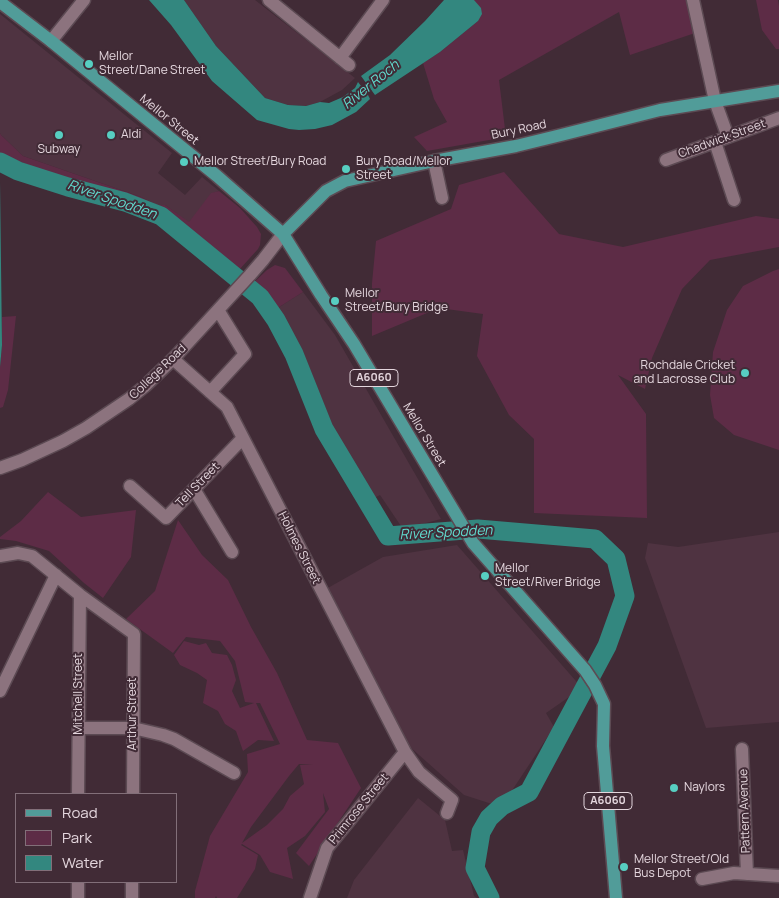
<!DOCTYPE html>
<style>
body{margin:0}
#map{position:relative;width:779px;height:898px;overflow:hidden;background:#412b36;font-family:Manrope,sans-serif}
canvas{display:block}
.legend{position:absolute;left:15px;top:793px;width:162px;height:90px;box-sizing:border-box;background:#412b36;border:1px solid #826f79;margin:0;padding:6px 9px;list-style:none;font-size:15px;color:#e4d6dd}
.legend li{display:flex;align-items:center;gap:10px;height:25px}
.legend b{width:25px;border:1px solid #826f79}
</style>
<div id="map">
<canvas width="779" height="898"></canvas>
<ul class="legend">
<li><b style="height:6px;background:#519c99"></b>Road</li>
<li><b style="height:14px;background:#5d2c46"></b>Park</li>
<li><b style="height:14px;background:#33877f"></b>Water</li>
</ul>
</div>
<script>
const g = document.querySelector('canvas').getContext('2d');
g.lineJoin = 'round';
function fill(path, color) {
  g.fillStyle = color;
  g.fill(path, 'evenodd');
}
function shape(rows) {
  const path = new Path2D();
  for (const r of rows) {
    path.moveTo(r[0], r[1]);
    for (let i = 2; i < r.length; i += 2) path.lineTo(r[i], r[i + 1]);
  }
  return path;
}
function strokePath(path, color, width, dash) {
  g.strokeStyle = color;
  g.lineWidth = width;
  g.lineCap = dash ? 'butt' : 'round';
  g.setLineDash(dash || []);
  g.stroke(path);
}
function drawText(font, color, halo, rows, align = 'center') {
  g.font = font + ' Manrope,sans-serif';
  g.lineWidth = 4;
  g.setLineDash([]);
  g.textBaseline = 'middle';
  g.strokeStyle = halo;
  g.fillStyle = color;
  for (const [text, x, y, turn = 0] of rows) {
    g.save();
    g.translate(x, y);
    g.rotate((+turn || 0) * Math.PI / 180);
    g.textAlign = isNaN(turn) ? turn : align;
    if (halo) g.strokeText(text, 0, 0);
    g.fillText(text, 0, 0);
    g.restore();
  }
}
fill(shape([
 [184,0,255,0,355,78,342,90,320,102,306,106,288,105,265,98,216,46],
 [0,14,172,153,158,173,185,195,202,177,219,191,211,194,189,223,165,205,157,205,141,197,23,156,1,135,0,133],
 [303,292,335,335,441,519,403,529,380,495,372,499,335,444,308,381,298,350,276,309],
 [779,532,779,722,706,728,645,558,648,543,678,547],
 [457,545,582,688,546,713,554,727,509,795,492,804,464,795,410,747,326,589,383,557],
 [418,798,445,820,452,851,463,850,474,896,477,898,347,898,354,880]
]), '#4f3341');
fill(shape([
 [474,0,690,0,695,33,630,55,619,12,499,80,506,137,427,151,414,137,447,122,434,99,423,63,440,52,478,21],
 [756,0,778,0,779,6,779,49,776,49,762,30],
 [0,133,1,135,23,156,141,197,157,205,165,205,189,222,211,193,219,191,240,208,257,227,261,234,260,245,258,249,239,270,166,212,138,199,106,191,44,171,0,154],
 [504,172,559,234,623,247,756,216,779,219,779,247,710,260,682,289,652,358,645,389,618,375,646,414,647,518,534,513,534,439,509,415,477,356,483,314,439,308,372,336,372,283,376,241,451,209,459,185],
 [275,265,285,268,303,292,276,309,251,285,267,270],
 [779,269,779,450,734,435,714,418,710,395,713,352,727,310,743,286,773,271],
 [16,316,8,390,3,407,0,408,0,367,2,345,2,317],
 [48,492,81,517,136,510,131,557,103,598,84,583,49,551,16,541,0,539,0,537,21,521],
 [178,520,202,555,228,580,251,627,277,673,307,740,338,743,361,788,309,866,296,853,329,809,323,793,325,812,305,836,287,848,293,879,270,872,260,855,242,844,241,845,258,855,255,869,237,898,217,898,216,896,215,898,195,898,195,891,210,836,248,772,247,754,280,744,260,703,256,703,274,741,258,740,243,751,236,731,225,724,218,711,203,703,207,680,197,673,180,665,174,655,184,641,199,645,206,643,212,653,227,655,232,665,236,680,232,691,240,708,254,703,245,702,235,661,220,641,186,637,173,653,126,619,155,591],
 [299,764,313,765,300,765,304,784,290,796,283,809,267,825,242,843,251,827,289,776]
]), '#5d2c46');
fill(shape([
 [149,0,184,0,216,46,265,98,288,105,306,106,320,102,329,103,343,97,355,88,358,82,368,95,370,99,356,112,332,125,315,129,299,130,289,129,257,120,212,81,171,25],
 [444,0,474,0,481,8,482,14,478,21,440,52,375,95,361,76,390,55,425,21],
 [0,182,2,345,0,367]
]), '#33877f');
strokePath(shape([
 [0,162,18,171,68,187,125,202,161,216,260,297,276,320,294,354,324,429,388,536,478,529,595,539,616,559,625,596,607,646,529,792,502,806,489,818,481,832,475,868,490,898]
]), '#33877f', 19);
const minor = shape([
 [269,0,349,65],
 [693,0,715,101,728,137],
 [51,41,84,0],
 [340,58,383,0],
 [715,142,734,200],
 [666,160,779,118],
 [434,161,442,198],
 [173,359,227,407,405,752,419,772,452,800,447,813],
 [210,392,245,354,218,310],
 [0,468,22,460,63,441,86,428,129,399,145,386,173,359,250,275,263,260,283,234],
 [130,486,166,518,243,438],
 [194,489,232,552],
 [0,556,18,553,32,556,80,595,134,634,133,794],
 [0,691,56,575],
 [79,728,133,728,163,735,174,739,234,773],
 [742,749,747,874],
 [78,794,80,595],
 [702,879,734,873,779,876],
 [78,898,78,882],
 [132,898,132,882],
 [310,898,327,848,405,752]
]);
const major = shape([
 [0,2,51,41,217,176,283,234,321,295,354,344,473,543,585,670,595,685,604,704,603,746,616,898],
 [283,234,326,191,345,181,434,161,516,146,561,135,660,110,779,91]
]);
strokePath(minor, '#5c4a53', 15);
strokePath(major, '#5c4a53', 15);
strokePath(minor, '#8c737e', 12);
strokePath(major, '#519c99', 12);
for (const [x, y, r, color] of [
 [89,64,5,"#57cec1"],
 [59,135,5,"#57cec1"],
 [111,135,5,"#57cec1"],
 [184,162,5,"#57cec1"],
 [346,169,5,"#57cec1"],
 [335,301,5,"#57cec1"],
 [745,373,5,"#57cec1"],
 [485,576,5,"#57cec1"],
 [674,788,5,"#57cec1"],
 [624,867,5,"#57cec1"]
]) {
  const dot = new Path2D();
  dot.arc(x, y, r, 0, 2 * Math.PI);
  g.fillStyle = color;
  g.fill(dot);
  strokePath(dot, '#412b36', 2);
}
for (const [x, y, w] of [
 [374,378,48],
 [608,801,48]
]) {
  const box = new Path2D();
  box.roundRect(x - w / 2, y - 8.5, w, 17, 4);
  g.fillStyle = '#412b36';
  g.fill(box);
  strokePath(box, '#e4d6dd', 1);
}
drawText('bold 11px', '#e4d6dd', null, [
 ["A6060",374,378],
 ["A6060",608,801]
]);
drawText('12px', '#e4d6dd', '#412b36', [
 ["Mellor",99,57],
 ["Street/Dane Street",99,71],
 ["Aldi",121,135],
 ["Subway",59,150,"center"],
 ["Mellor Street/Bury Road",194,162],
 ["Bury Road/Mellor",356,162],
 ["Street",356,176],
 ["Mellor",345,294],
 ["Street/Bury Bridge",345,308],
 ["Rochdale Cricket",735,366,"right"],
 ["and Lacrosse Club",735,380,"right"],
 ["Mellor",495,569],
 ["Street/River Bridge",495,583],
 ["Naylors",684,788],
 ["Mellor Street/Old",634,860],
 ["Bus Depot",634,874]
], 'left');
drawText('12px', '#e4d6dd', '#412b36', [
 ["Mellor Street",169,120,39],
 ["Bury Road",519,130,-12],
 ["Chadwick Street",722,139,-20],
 ["College Road",158,372,-44],
 ["Mellor Street",424,435,59],
 ["Tell Street",198,485,-46],
 ["Holmes Street",299,548,63],
 ["Mitchell Street",79,694,-90],
 ["Arthur Street",133,714,-90],
 ["Primrose Street",359,809,-51],
 ["Pattern Avenue",745,811,-92]
]);
drawText('italic 14px', '#61dccf', '#412b36', [
 ["River Roch",371,85,-39],
 ["River Spodden",112,200,19],
 ["River Spodden",446,533,-3]
]);
</script>
